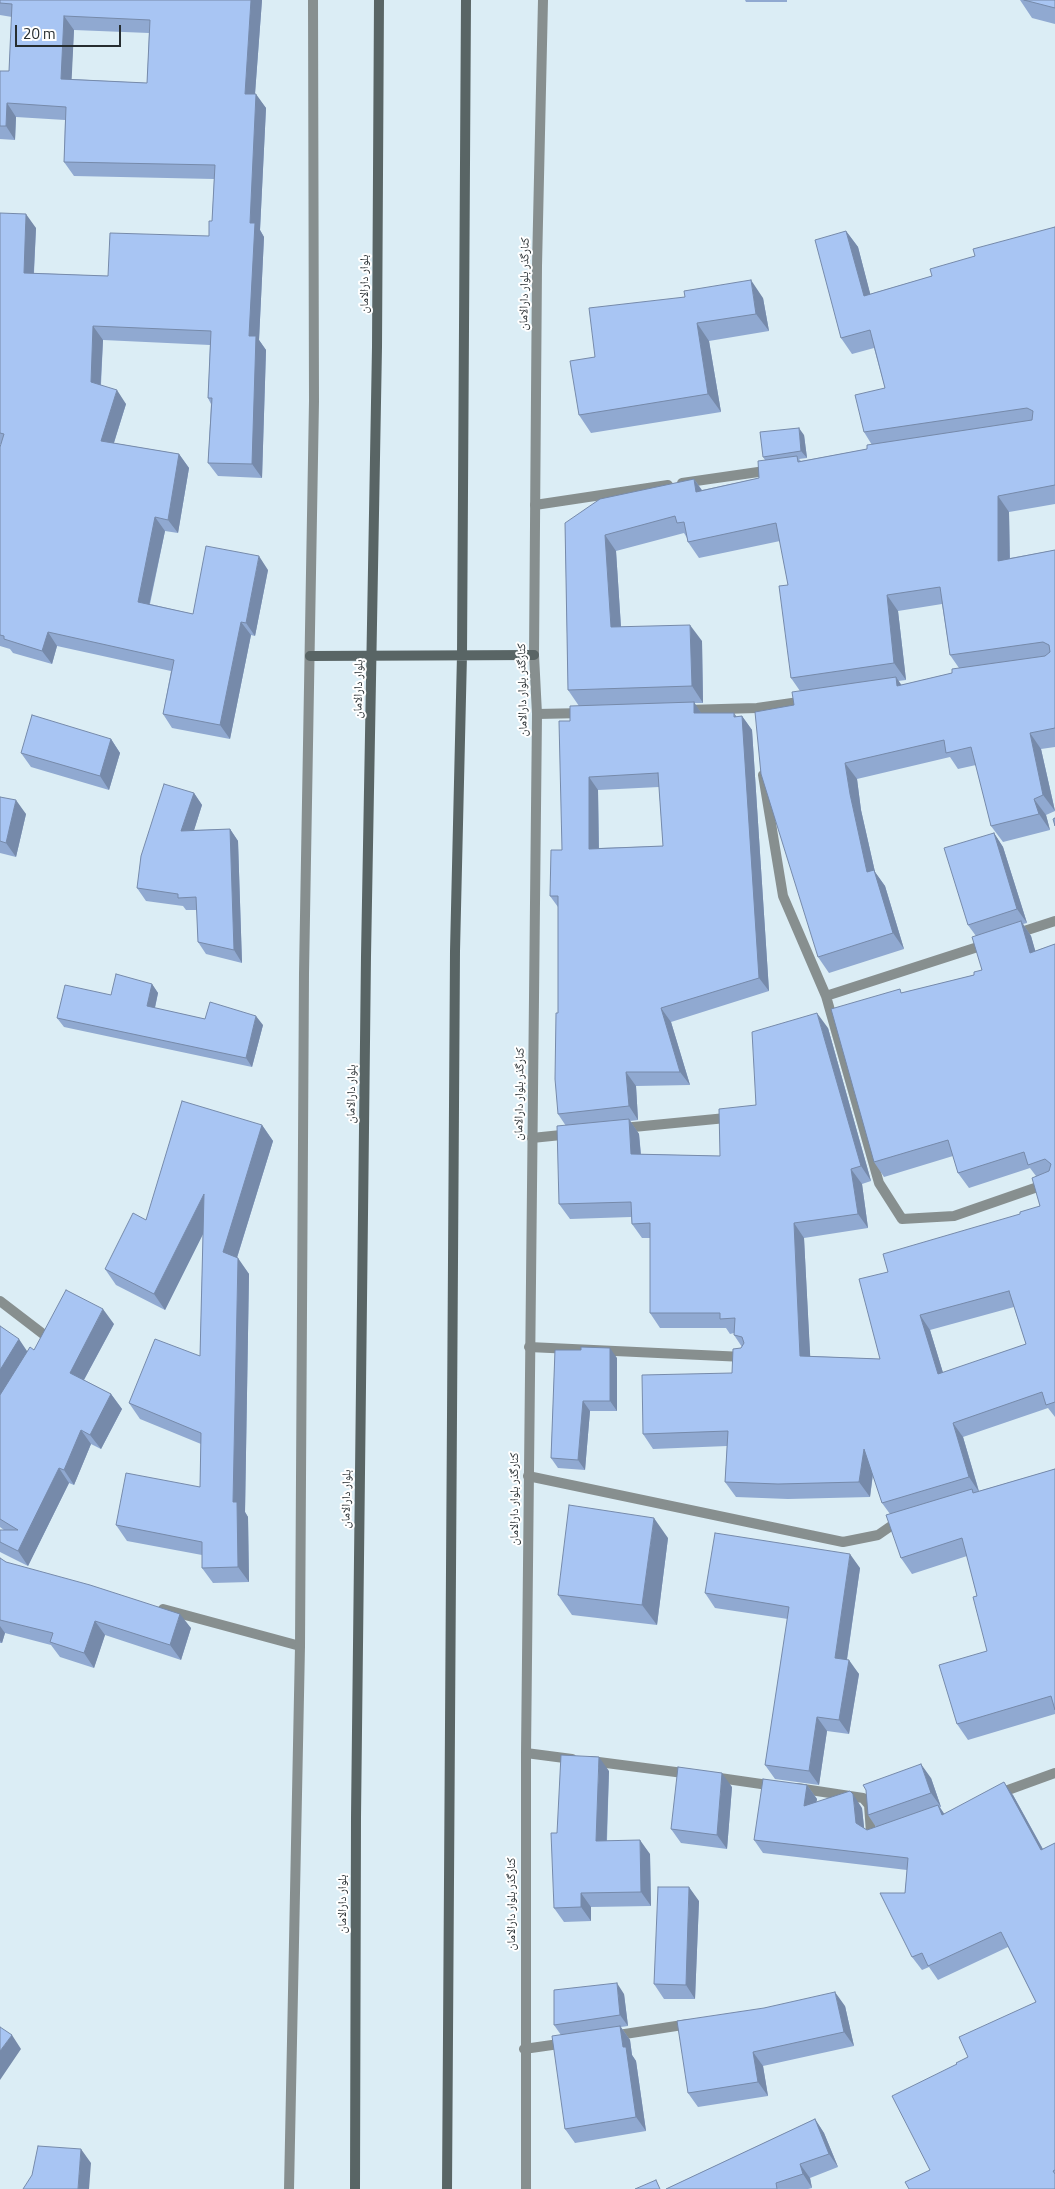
<!DOCTYPE html>
<meta charset="utf-8">
<style>
body{margin:0}
#map{position:relative;width:1055px;height:2189px;overflow:hidden;background:#dbedf5;font-family:"Titillium Web",sans-serif}
canvas{display:block}
.scale{position:absolute;left:15px;top:25px;width:106px;height:22px;box-sizing:border-box;border:2px solid #262d30;border-top:0;padding-left:6px;font-size:15px;line-height:18px;white-space:nowrap;color:#262d30;-webkit-text-stroke:4px #fff;paint-order:stroke}
</style>
<div id="map">
<canvas width="1055" height="2189"></canvas>
<div class="scale">20 m</div>
</div>
<script>
const g = document.querySelector('canvas').getContext('2d');
g.lineJoin = 'round';
function shape(rows) {
  const path = new Path2D();
  for (const r of rows) {
    path.moveTo(r[0], r[1]);
    for (let i = 2; i < r.length; i += 2) path.lineTo(r[i], r[i + 1]);
  }
  return path;
}
function strokePath(path, color, width, dash) {
  g.strokeStyle = color;
  g.lineWidth = width;
  g.lineCap = dash ? 'butt' : 'round';
  g.setLineDash(dash || []);
  g.stroke(path);
}
function fill(path, color) {
  g.fillStyle = color;
  g.fill(path, 'evenodd');
}
function drawText(font, color, halo, rows, align = 'center') {
  g.font = font + ' "Titillium Web","Noto Naskh Arabic",sans-serif';
  g.lineWidth = 4;
  g.setLineDash([]);
  g.textBaseline = 'middle';
  g.strokeStyle = halo;
  g.fillStyle = color;
  for (const [text, x, y, turn = 0] of rows) {
    g.save();
    g.translate(x, y);
    g.rotate((+turn || 0) * Math.PI / 180);
    g.textAlign = isNaN(turn) ? turn : align;
    if (halo) g.strokeText(text, 0, 0);
    g.fillText(text, 0, 0);
    g.restore();
  }
}
strokePath(shape([
 [682,483,772,470],
 [535,505,668,485],
 [686,710,757,708,806,701],
 [537,714,584,713],
 [763,775,783,896,826,996,879,1183,902,1219,954,1216,1055,1181],
 [1015,934,1055,921],
 [826,996,987,944],
 [623,1128,726,1118],
 [532,1138,571,1134],
 [0,1301,47,1337],
 [529,1347,744,1357],
 [528,1476,843,1542,878,1535,891,1526,901,1523],
 [163,1609,300,1646],
 [526,1753,572,1759],
 [591,1761,691,1774],
 [713,1777,775,1786],
 [797,1788,863,1798,869,1805,871,1833,874,1837,878,1837],
 [997,1794,1055,1773],
 [612,2036,689,2024],
 [524,2049,566,2043]
]), '#878f8f', 10);
strokePath(shape([
 [289,2189,300,1646,304,973,314,401,313,0],
 [526,2189,526,1753,537,714,534,655,537,266,543,0]
]), '#878f8f', 10);
strokePath(shape([
 [310,656,534,655],
 [355,2189,356,1817,366,956,377,347,379,0],
 [447,2189,455,951,462,655,466,0]
]), '#596565', 10);
fill(shape([
 [0,0,262,0,255,94,266,108,260,230,264,237,259,340,266,350,262,478,218,476,208,463,211,404,208,398,210,345,103,340,101,385,126,404,114,443,179,454,189,468,178,533,165,531,150,604,193,614,268,570,255,636,251,635,230,739,172,728,163,714,171,671,57,646,52,664,13,653,10,649,0,646,0,447,1,444,0,444,0,213,36,228,34,273,108,276,209,236,212,221,214,179,74,176,64,162,65,120,16,117,15,140,0,139,0,71,9,71,12,17,0,15],
 [74,30,149,33,147,83,71,79],
 [745,0,787,0,787,2,746,2],
 [1020,0,1055,0,1055,24,1032,18],
 [1055,227,1055,504,1009,512,1010,558,1055,550,1055,747,1041,749,1055,811,1046,815,1050,830,1003,842,991,826,976,765,958,769,950,757,857,779,861,810,875,872,885,886,904,949,829,973,818,957,794,705,800,691,791,678,788,585,780,541,699,558,688,542,687,538,684,533,616,551,621,627,702,641,703,703,694,703,701,713,737,717,742,716,752,730,769,991,671,1022,690,1085,636,1086,638,1120,630,1121,639,1134,641,1154,720,1156,756,1105,828,1028,871,1181,862,1184,868,1228,804,1238,810,1356,880,1359,888,1272,1040,1206,1036,1176,1030,1168,969,1188,958,1173,953,1156,884,1177,874,1162,902,993,974,975,982,970,976,936,968,925,994,833,1003,847,1027,923,1023,924,1031,936,1035,951,1055,944,1055,1417,1048,1408,963,1437,979,1491,1055,1469,1055,1714,968,1740,957,1724,987,1651,977,1596,967,1556,912,1574,901,1558,890,1514,882,1503,873,1475,870,1497,788,1499,736,1497,725,1482,727,1446,653,1449,643,1434,732,1373,742,1347,734,1335,734,1333,730,1334,726,1328,660,1328,650,1313,650,1238,642,1238,632,1224,631,1217,570,1219,559,1204,566,1126,558,1114,558,907,550,896,562,850,570,721,579,706,568,690,565,523,694,479,702,490,759,478,765,460,763,457,804,435,807,458,799,459,801,461,867,449,872,445,864,432,885,388,874,348,852,354,841,338,846,231,858,247,870,294,932,276,975,256],
 [942,604,950,655,959,668,952,673,901,685,898,681,906,680,898,611],
 [659,787,663,846,599,848,598,790],
 [1014,1307,1026,1344,943,1373,930,1330],
 [763,298,769,331,709,341,721,412,591,433,579,415,595,357],
 [111,739,120,753,109,790,31,767,21,753],
 [194,793,202,805,194,830,230,829,238,841,242,963,206,954,198,942,197,910,186,910,183,906,146,901,137,888],
 [0,797,26,814,16,857,0,853],
 [152,984,158,993,155,1008,205,1019,263,1025,252,1067,64,1027,57,1018,111,995],
 [262,1125,273,1141,237,1258,249,1274,245,1512,248,1517,249,1582,213,1583,202,1568,202,1555,127,1541,116,1525,200,1487,201,1444,140,1419,129,1403,200,1356,203,1234,165,1310,116,1285,105,1269,146,1220],
 [114,1324,84,1380,111,1394,122,1409,101,1449,91,1444,74,1485,69,1483,28,1566,0,1552,0,1530,4,1530,0,1527,0,1326,27,1352],
 [555,1350,617,1358,617,1411,590,1411,585,1470,558,1468,551,1458],
 [668,1538,657,1625,572,1615,558,1595],
 [0,1558,6,1562,191,1628,181,1660,105,1635,94,1668,60,1657,51,1645,5,1633,2,1643,0,1643],
 [860,1568,847,1660,859,1674,849,1734,827,1731,819,1785,775,1779,765,1765,788,1619,715,1608,705,1593],
 [609,1771,607,1841,650,1854,651,1906,591,1907,591,1921,564,1922,554,1908,557,1833],
 [931,1778,941,1807,940,1807,944,1814,1013,1795,1043,1849,1055,1843,1055,2189,930,2170,957,2064,968,2057,1036,2002,1008,1947,938,1980,929,1967,922,1970,912,1957,905,1893,907,1870,763,1853,754,1840,807,1785,817,1799,816,1802,862,1808,864,1828,867,1830,876,1827,868,1815],
 [732,1787,727,1849,681,1843,671,1829],
 [699,1901,695,1999,664,1999,654,1984],
 [624,1994,628,2026,621,2027,630,2040,632,2055,636,2061,646,2131,575,2143,565,2129,561,2035,554,2025],
 [845,2006,854,2046,763,2066,768,2096,698,2107,688,2093,764,2008],
 [815,2119,824,2133,838,2167,810,2178,812,2188,808,2189,666,2189]
]), '#90a9d1');
fill(shape([
 [251,0,262,0,254,107,245,94],
 [64,16,74,30,71,93,61,79],
 [256,94,266,108,260,230,264,237,259,340,266,350,262,478,252,464,249,336,250,223],
 [7,103,16,117,15,140,6,126],
 [26,214,36,228,33,287,24,273],
 [846,231,858,247,875,312,864,296],
 [751,280,763,298,769,331,756,314],
 [697,323,709,341,721,412,708,394],
 [93,326,103,340,100,395,91,382],
 [117,390,126,404,110,455,101,441],
 [799,428,804,435,807,458,801,451],
 [179,454,189,468,178,533,168,520],
 [694,479,705,495,696,492],
 [998,496,1009,512,1010,577,998,561],
 [155,517,165,531,147,615,138,602],
 [605,535,616,551,622,643,611,627],
 [259,556,268,570,255,636,246,623],
 [887,595,898,611,906,680,894,663],
 [241,622,251,635,230,739,220,725],
 [690,625,702,641,703,703,692,686],
 [48,632,57,646,52,664,42,651],
 [896,677,907,693,897,686],
 [694,702,703,716,694,713],
 [734,713,743,726,742,716,752,730,769,991,759,978],
 [1030,733,1041,749,1055,811,1043,795],
 [111,739,120,753,109,790,100,776],
 [845,763,857,779,861,810,875,872,885,886,904,949,893,933,867,872,850,794],
 [589,777,598,790,599,863,589,849],
 [194,793,202,805,190,843,181,831],
 [1034,799,1046,815,1050,830,1039,814],
 [16,800,26,814,16,857,6,843],
 [230,829,238,841,242,963,234,950],
 [994,833,1003,847,1027,923,1017,909],
 [1021,921,1031,936,1040,967,1030,953],
 [152,984,158,993,153,1016,147,1006],
 [661,1008,671,1022,690,1085,680,1072],
 [817,1013,828,1028,871,1181,861,1166],
 [256,1016,263,1025,252,1067,246,1058],
 [626,1072,636,1086,638,1120,629,1106],
 [629,1119,639,1134,642,1169,631,1154],
 [262,1125,273,1141,234,1267,223,1252],
 [851,1169,862,1184,868,1228,858,1214],
 [204,1194,215,1210,165,1310,154,1294],
 [794,1223,804,1238,811,1371,800,1356],
 [238,1258,249,1274,245,1512,248,1517,249,1582,238,1567,233,1502],
 [103,1309,114,1324,80,1387,70,1373],
 [920,1315,930,1330,948,1389,938,1374],
 [19,1339,29,1354,0,1401,0,1370],
 [610,1348,617,1358,617,1411,610,1401],
 [111,1394,122,1409,101,1449,90,1435],
 [583,1401,590,1411,585,1470,578,1460],
 [953,1423,963,1437,979,1492,969,1477],
 [81,1430,91,1444,74,1485,64,1470],
 [864,1449,874,1464,870,1497,859,1482],
 [59,1468,69,1483,28,1566,18,1551],
 [654,1518,668,1538,657,1625,642,1605],
 [850,1554,860,1568,845,1672,835,1658],
 [180,1614,191,1628,181,1660,170,1645],
 [95,1621,105,1635,94,1668,84,1653],
 [0,1626,5,1633,2,1643,0,1641],
 [849,1660,859,1674,849,1734,839,1720],
 [817,1717,827,1731,819,1785,809,1771],
 [599,1757,609,1771,606,1855,596,1841],
 [921,1764,931,1778,941,1807,931,1793],
 [722,1773,732,1787,727,1849,717,1835],
 [1004,1782,1013,1795,1051,1864,1041,1850],
 [807,1785,817,1799,814,1819,804,1806],
 [853,1794,862,1808,865,1836,856,1823],
 [938,1805,948,1819,942,1815],
 [640,1840,650,1854,651,1906,641,1892],
 [689,1887,699,1901,695,1999,686,1985],
 [581,1893,591,1907,591,1921,581,1907],
 [617,1983,624,1994,628,2026,620,2015],
 [835,1992,845,2006,854,2046,844,2032],
 [620,2026,630,2040,632,2055,636,2061,646,2131,636,2117,623,2047],
 [12,2035,21,2049,0,2080,0,2051],
 [753,2052,763,2066,768,2096,758,2082],
 [815,2119,824,2133,838,2167,829,2154],
 [81,2149,91,2163,89,2189,78,2189],
 [800,2164,810,2178,812,2188,803,2174]
]), '#768aaa');
const building = shape([
 [0,0,251,0,245,94,256,94,250,223,255,223,249,336,256,336,252,464,208,463,212,398,208,398,211,331,93,326,91,382,117,390,101,441,179,454,168,520,155,517,138,602,193,614,206,546,259,556,246,623,241,622,220,725,163,714,174,660,48,632,42,651,4,639,4,636,0,635,0,447,4,434,0,433,0,213,26,214,24,273,108,276,110,233,209,236,209,221,212,221,215,165,64,162,66,107,7,103,6,126,0,126,0,71,9,71,12,4,0,3,0,0],
 [64,16,150,20,147,83,61,79,64,16],
 [1024,0,1055,0,1055,8,1024,0],
 [1055,227,1055,485,998,496,998,561,1055,550,1055,728,1030,733,1043,795,1034,799,1039,814,991,826,971,747,946,753,944,740,845,763,850,794,867,872,874,870,893,933,818,957,761,774,755,712,794,705,792,692,896,677,897,686,952,673,952,669,1045,656,1050,652,1049,645,1043,642,950,655,940,587,887,595,894,663,791,678,779,586,788,585,776,523,688,542,684,522,677,523,675,516,605,535,611,627,690,625,692,686,568,690,565,523,600,499,694,479,696,492,759,478,758,461,797,456,798,462,867,449,867,445,1032,420,1033,411,1027,408,864,432,855,395,885,388,870,330,841,338,815,240,846,231,864,296,932,276,930,269,975,256,973,249,1055,227],
 [751,280,756,314,697,323,708,394,579,415,570,361,595,357,589,308,685,297,684,291,751,280],
 [799,428,801,451,763,457,760,432,799,428],
 [694,702,694,713,734,713,734,717,742,716,759,978,661,1008,680,1072,626,1072,629,1106,558,1114,555,1079,556,1013,558,1013,558,896,550,896,551,850,562,850,559,721,570,721,570,706,694,702],
 [658,773,663,846,589,849,589,777,658,773],
 [32,715,111,739,100,776,21,753,32,715],
 [164,784,194,793,181,831,230,829,234,950,198,942,196,897,178,898,178,894,137,888,141,856,164,784],
 [0,797,16,800,6,843,0,841,0,797],
 [1055,818,1055,826,1053,819,1055,818],
 [994,833,1017,909,968,925,944,848,994,833],
 [1021,921,1030,953,1055,944,1055,1402,1046,1405,1042,1392,953,1423,969,1477,882,1503,864,1449,859,1482,778,1484,725,1482,728,1431,643,1434,642,1375,732,1373,733,1349,741,1348,744,1343,742,1337,734,1335,735,1318,720,1319,720,1313,650,1313,650,1223,632,1224,631,1202,559,1204,557,1126,629,1119,631,1154,720,1156,719,1109,756,1105,752,1032,817,1013,861,1166,851,1169,858,1214,794,1223,800,1356,880,1359,859,1279,888,1272,883,1254,1020,1214,1020,1212,1040,1206,1032,1178,1049,1171,1051,1164,1045,1159,1028,1165,1024,1152,958,1173,948,1140,874,1162,831,1009,900,989,901,993,974,975,974,972,982,970,972,937,1021,921],
 [1009,1291,1026,1344,938,1374,920,1315,1009,1291],
 [116,974,152,984,147,1006,205,1019,210,1002,256,1016,246,1058,57,1018,65,985,111,995,116,974],
 [182,1101,262,1125,223,1252,238,1258,233,1502,237,1502,238,1567,202,1568,202,1542,116,1525,126,1473,200,1487,201,1433,129,1403,155,1339,200,1356,204,1194,154,1294,105,1269,133,1213,146,1220,182,1101],
 [66,1290,103,1309,70,1373,111,1394,90,1435,81,1430,64,1470,59,1468,18,1551,0,1542,0,1530,18,1530,0,1519,0,1395,30,1347,34,1350,66,1290],
 [0,1326,19,1339,0,1370,0,1326],
 [581,1347,610,1348,610,1401,583,1401,578,1460,551,1458,555,1350,581,1350,581,1347],
 [1055,1469,1055,1710,1051,1696,957,1724,939,1665,987,1651,973,1597,977,1596,962,1538,901,1558,886,1515,972,1489,973,1493,1055,1469],
 [569,1505,654,1518,642,1605,558,1595,569,1505],
 [715,1533,850,1554,835,1658,849,1660,839,1720,817,1717,809,1771,765,1765,789,1607,705,1593,715,1533],
 [0,1558,6,1562,90,1585,180,1614,170,1645,95,1621,84,1653,50,1642,53,1633,0,1620,0,1558],
 [561,1755,599,1757,596,1841,640,1840,641,1892,581,1893,581,1907,554,1908,551,1833,557,1833,561,1755],
 [921,1764,931,1793,868,1815,866,1790,863,1785,921,1764],
 [678,1767,722,1773,717,1835,671,1829,678,1767],
 [763,1779,807,1785,804,1806,850,1791,853,1794,856,1823,867,1830,938,1805,942,1815,1004,1782,1041,1850,1055,1843,1055,2170,1053,2171,1055,2174,1055,2189,909,2189,905,2182,930,2170,892,2096,957,2064,956,2063,968,2057,959,2037,1036,2002,1001,1932,928,1966,922,1953,912,1957,880,1893,905,1893,908,1858,754,1840,763,1779],
 [658,1887,689,1887,686,1985,654,1984,658,1887],
 [617,1983,620,2015,554,2025,554,1990,617,1983],
 [835,1992,844,2032,753,2052,758,2082,688,2093,677,2021,764,2008,835,1992],
 [620,2026,623,2047,626,2047,636,2117,565,2129,552,2036,620,2026],
 [0,2027,12,2035,0,2051,0,2027],
 [815,2119,829,2154,800,2164,803,2174,776,2183,777,2189,666,2189,815,2119],
 [38,2146,81,2149,78,2189,23,2189,32,2175,38,2146],
 [656,2180,660,2189,635,2189,656,2180]
]);
fill(building, '#a8c5f3');
strokePath(building, '#768aaa', 1);
drawText('12px', '#262d30', '#fff', [
 ["بلوار دارالامان",365,284,-90],
 ["کنارگذر بلوار دارالامان",525,284,-89],
 ["بلوار دارالامان",359,689,-89],
 ["کنارگذر بلوار دارالامان",523,690,-91],
 ["بلوار دارالامان",352,1094,-89],
 ["کنارگذر بلوار دارالامان",520,1094,-89],
 ["بلوار دارالامان",347,1499,-89],
 ["کنارگذر بلوار دارالامان",515,1499,-90],
 ["بلوار دارالامان",343,1904,-90],
 ["کنارگذر بلوار دارالامان",512,1904,-90]
]);
</script>
